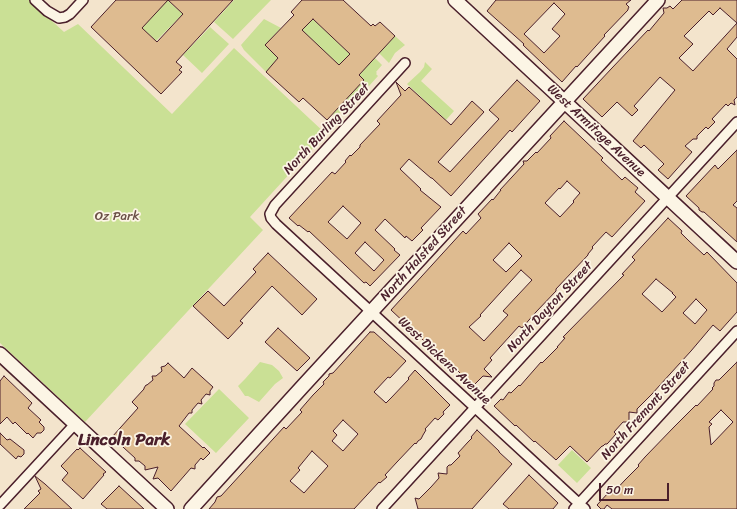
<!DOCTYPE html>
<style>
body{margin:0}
#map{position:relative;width:737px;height:509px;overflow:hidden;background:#f3e4cc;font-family:Sriracha,sans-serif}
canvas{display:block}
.scale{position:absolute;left:599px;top:483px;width:70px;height:18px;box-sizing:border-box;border:2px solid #4a1f2b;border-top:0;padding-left:5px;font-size:12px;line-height:14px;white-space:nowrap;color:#4a1f2b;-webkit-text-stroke:3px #fcf5e5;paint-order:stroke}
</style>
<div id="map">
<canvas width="737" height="509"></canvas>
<div class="scale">50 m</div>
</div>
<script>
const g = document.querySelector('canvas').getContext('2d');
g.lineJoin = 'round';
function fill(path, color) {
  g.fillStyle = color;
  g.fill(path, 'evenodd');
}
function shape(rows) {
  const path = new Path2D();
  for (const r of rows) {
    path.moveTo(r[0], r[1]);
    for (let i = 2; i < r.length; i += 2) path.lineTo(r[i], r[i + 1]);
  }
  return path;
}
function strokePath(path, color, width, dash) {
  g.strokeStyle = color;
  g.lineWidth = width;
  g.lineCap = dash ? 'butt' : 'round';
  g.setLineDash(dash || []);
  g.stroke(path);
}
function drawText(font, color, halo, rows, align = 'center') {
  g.font = font + ' Sriracha,sans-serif';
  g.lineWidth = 3.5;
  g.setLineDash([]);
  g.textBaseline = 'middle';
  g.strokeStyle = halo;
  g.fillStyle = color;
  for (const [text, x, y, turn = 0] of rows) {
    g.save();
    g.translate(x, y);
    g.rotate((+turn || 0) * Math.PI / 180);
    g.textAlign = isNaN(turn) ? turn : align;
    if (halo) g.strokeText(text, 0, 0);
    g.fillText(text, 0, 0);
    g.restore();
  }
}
fill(shape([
 [0,0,29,0,64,32,78,24,172,114,234,48,326,134,250,217,263,230,85,422,0,343],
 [167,0,183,14,156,41,142,28],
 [234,0,271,0,233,39,214,22],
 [264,19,281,28,265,45,278,58,266,72,244,50,241,45],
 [313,19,350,54,339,65,302,30],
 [210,27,229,44,202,73,183,55],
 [395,36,405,45,395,53,389,63,379,53],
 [374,57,382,65,376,72,377,73,376,74,378,76,369,86,367,84,336,117,333,114,364,80,359,75],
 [425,62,432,69,421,81,454,111,446,120,407,84,420,72,424,67],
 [260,362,272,365,279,371,283,378,275,384,259,402,248,396,245,396,238,386,245,379],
 [219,389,249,418,216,453,185,424],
 [572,450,591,468,577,483,558,465]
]), '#cae095');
const building = shape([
 [116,0,233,0,176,62,182,67,179,70,182,72,161,94,91,27,116,0],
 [168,0,183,14,157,42,142,28,168,0],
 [302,0,343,0,371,26,373,24,375,26,380,22,395,36,359,75,364,80,327,120,303,98,299,102,266,72,278,58,265,45,294,15,291,12,302,0],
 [313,19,350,54,339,65,302,30,313,19],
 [496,0,631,0,626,4,629,7,628,9,628,10,604,35,605,36,577,67,576,66,562,82,523,45,524,44,487,11,496,0],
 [554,3,565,14,552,29,560,36,544,53,524,34,554,3],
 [682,0,737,0,737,37,727,49,737,59,737,97,734,100,735,105,731,103,728,106,726,104,712,119,715,122,708,129,706,127,697,136,697,139,693,139,685,146,692,152,668,179,658,170,664,164,644,145,641,148,633,141,675,90,660,77,634,106,638,110,632,116,617,102,602,117,583,99,612,68,648,30,649,31,664,13,663,8,667,8,670,6,673,9,682,0],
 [720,8,737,23,693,71,679,58,693,44,684,36,709,11,713,15,720,8],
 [517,80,540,101,512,132,510,130,451,196,432,178,431,178,409,159,400,169,421,189,420,190,441,207,421,228,423,230,412,241,406,236,405,238,385,219,375,230,395,249,394,250,400,255,370,286,366,282,364,283,309,231,308,232,299,225,298,226,289,218,332,172,335,174,346,162,345,161,350,155,351,156,360,147,360,145,380,124,377,121,401,95,396,82,405,91,409,87,451,125,472,101,484,112,438,162,450,172,499,119,489,110,517,80],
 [343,206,361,223,347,239,328,222,343,206],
 [365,242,384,260,374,271,355,253,365,242],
 [564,121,603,158,601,160,622,180,625,177,638,188,635,192,645,201,612,237,606,232,592,247,593,248,588,254,588,255,556,289,556,291,536,312,522,328,519,326,490,358,492,360,484,369,492,377,483,376,473,386,466,380,466,379,457,370,453,371,453,366,439,354,438,354,391,310,463,231,466,234,481,218,478,214,492,199,493,200,501,190,500,190,524,164,523,161,527,161,536,152,537,153,551,138,550,136,564,121],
 [567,181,580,193,573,201,574,202,560,217,545,203,559,188,560,189,567,181],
 [509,243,522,256,506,272,493,260,509,243],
 [521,270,532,280,503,311,508,315,484,341,469,327,481,316,480,315,521,270],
 [737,150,737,201,733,205,737,208,737,242,704,212,702,212,699,210,699,208,686,196,715,165,718,169,737,150],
 [668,218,682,231,681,233,688,240,704,255,707,252,737,283,737,312,720,331,713,325,691,351,660,385,652,394,637,409,637,413,629,412,629,422,623,422,614,432,616,434,608,443,607,444,605,444,603,446,602,446,587,462,570,446,556,460,535,441,534,442,516,425,515,426,494,406,501,399,503,400,509,392,511,393,519,385,520,386,541,362,542,363,558,347,557,347,565,338,563,337,624,275,622,274,635,260,632,257,668,218],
 [656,279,673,293,672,293,676,297,662,312,642,294,656,279],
 [696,299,707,310,695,324,683,313,696,299],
 [268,253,317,299,302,315,272,286,240,321,243,323,228,339,193,306,208,291,224,306,256,272,253,269,268,253],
 [278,328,310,358,297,371,265,342,278,328],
 [370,332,374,332,406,361,390,378,388,377,374,392,386,403,391,398,409,379,408,378,415,370,450,405,443,412,444,414,438,420,435,418,425,429,426,430,423,435,421,439,418,441,416,444,415,443,397,462,385,475,387,477,380,483,379,482,354,509,209,509,215,502,217,497,221,496,284,427,286,429,302,412,300,410,313,395,324,384,323,382,329,376,329,374,333,373,370,332],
 [343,420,358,434,343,451,332,441,337,435,333,431,343,420],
 [312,451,328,466,304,493,290,481,300,470,298,468,312,451],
 [737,362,737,509,612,509,607,505,604,509,601,509,597,505,609,492,612,494,625,480,639,466,638,465,645,457,674,427,696,405,697,406,713,389,712,388,714,386,714,383,716,380,719,380,737,362],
 [721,410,733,422,711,445,709,427,712,424,709,422,721,410],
 [168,363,184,378,192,368,213,387,210,391,210,395,206,394,201,400,202,404,198,403,192,410,192,413,189,413,179,426,203,448,204,447,210,453,203,460,201,458,195,465,195,469,191,468,171,491,158,478,153,479,158,467,145,470,145,466,139,461,135,461,135,458,112,437,138,408,132,402,144,389,144,388,146,385,147,385,153,380,152,376,156,376,162,371,161,367,165,366,168,363],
 [4,376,32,403,28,408,41,420,39,422,44,427,44,430,41,433,37,433,33,438,28,433,27,434,15,422,13,424,7,417,0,424,0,381,4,376],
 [477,430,499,451,499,452,512,464,472,509,418,509,415,498,419,499,431,487,439,478,438,473,447,474,447,467,449,465,451,465,460,456,458,453,468,442,472,438,471,437,477,430],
 [0,433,7,440,10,439,24,450,24,454,21,457,18,456,16,459,0,444,0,433],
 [80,448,106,472,103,474,104,475,83,499,62,480,68,473,61,466,77,449,78,450,80,448],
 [529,475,558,503,553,509,509,509,503,504,529,475],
 [35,476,45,484,72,509,24,509,40,493,38,491,41,489,35,476],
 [119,486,144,509,107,509,101,504,119,486]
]);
fill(building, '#debb90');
strokePath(building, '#4a1f2b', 1);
const street = shape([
 [35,0,47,11,59,18,65,17,70,14,83,0],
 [405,63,275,205,270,214,271,218,276,224,585,509],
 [0,505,75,424],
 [382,509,737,122],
 [574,509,737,331]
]);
const secondary = shape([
 [455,0,737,262],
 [0,354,167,509],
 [191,509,303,386,658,0]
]);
strokePath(street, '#4a1f2b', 12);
strokePath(secondary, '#4a1f2b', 16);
strokePath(street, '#fcf5e5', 9);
strokePath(secondary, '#fcf5e5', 13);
drawText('13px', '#4a1f2b', '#fcf5e5', [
 ["North Burling Street",327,129,-47],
 ["West Armitage Avenue",596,131,43],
 ["North Halsted Street",424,254,-48],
 ["North Dayton Street",550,307,-47],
 ["West Dickens Avenue",444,361,43],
 ["North Fremont Street",646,411,-48]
]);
drawText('13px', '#6a4f46', '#fcf5e5', [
 ["Oz Park",117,217]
]);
drawText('bold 17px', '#4a1f2b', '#fcf5e5', [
 ["Lincoln Park",124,441]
]);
</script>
